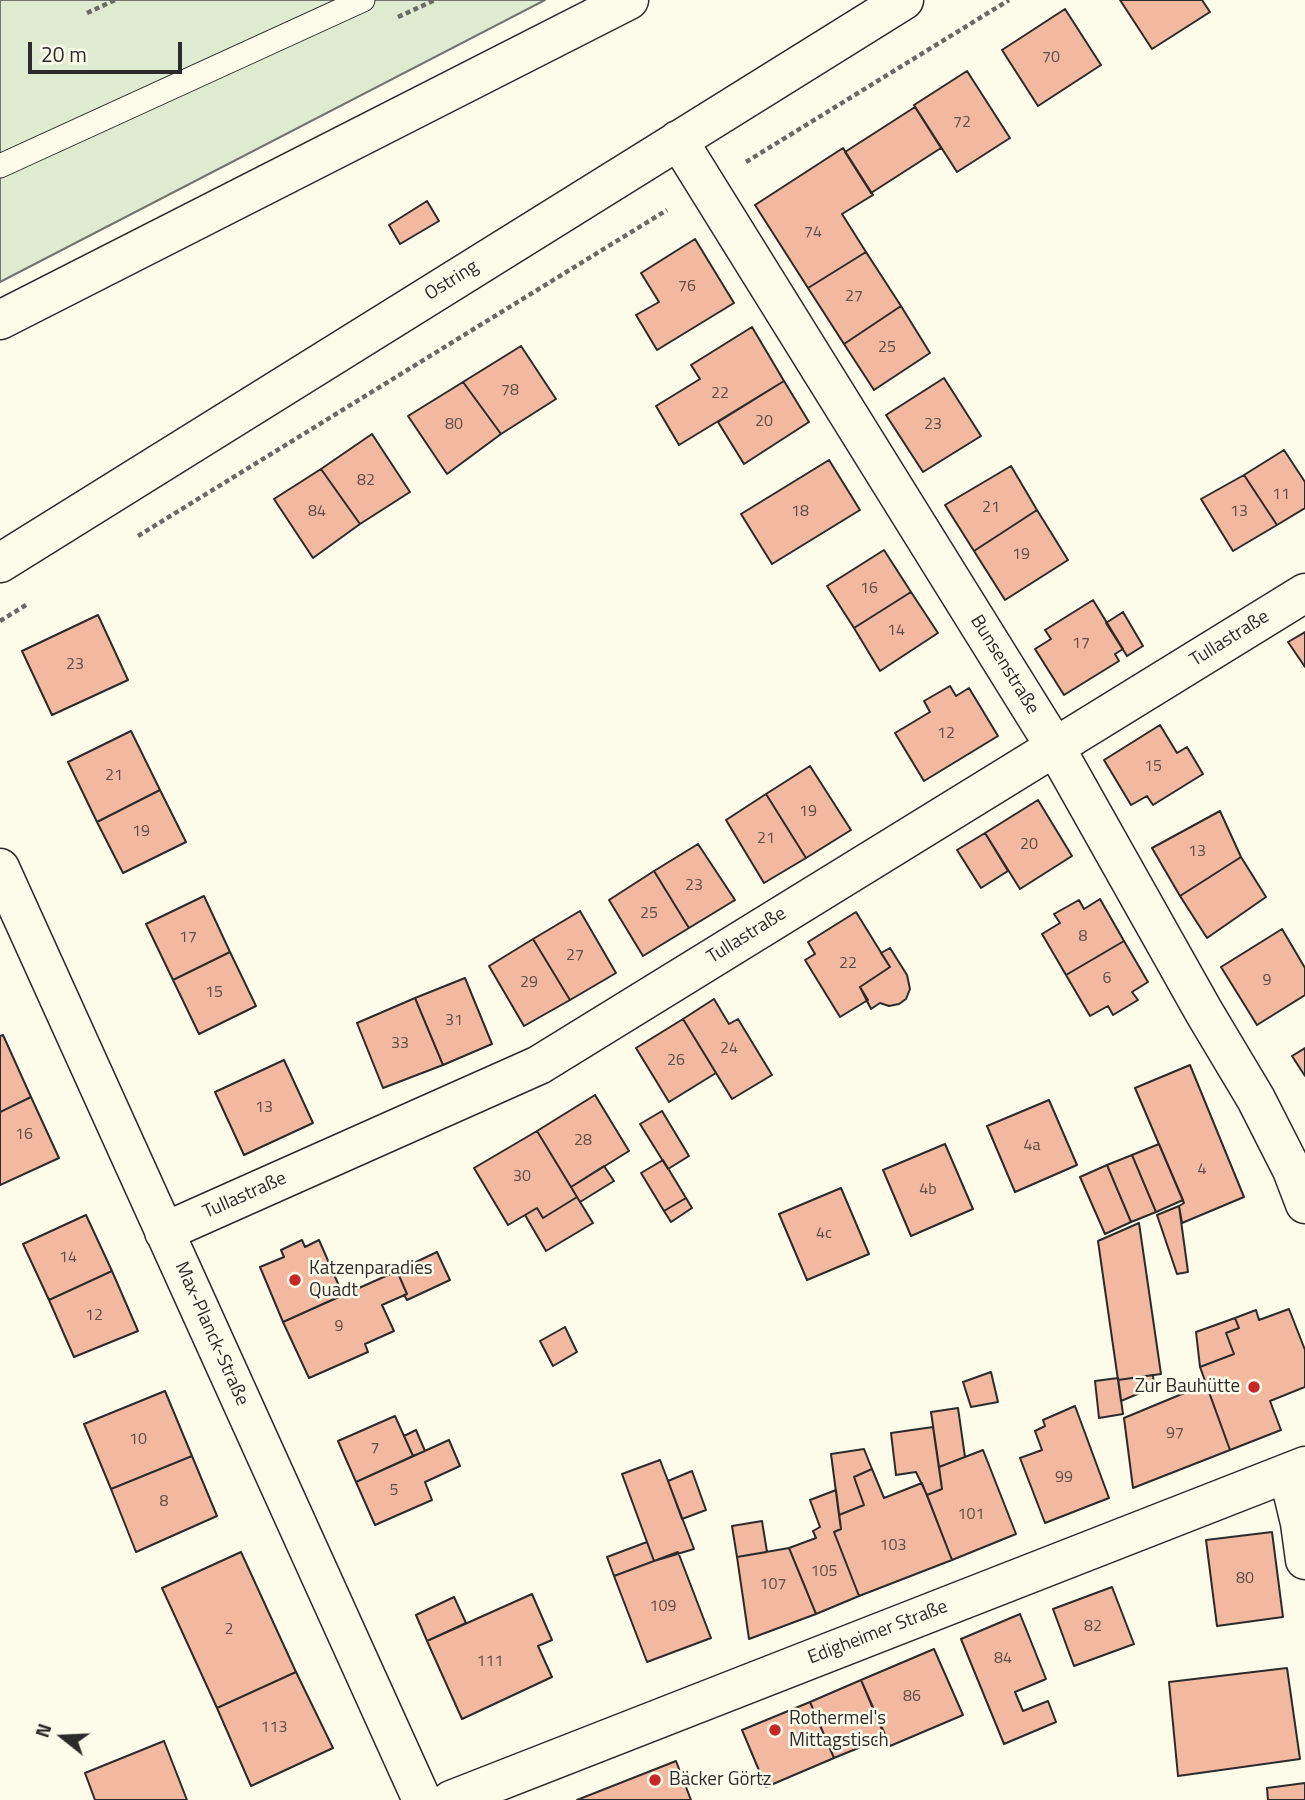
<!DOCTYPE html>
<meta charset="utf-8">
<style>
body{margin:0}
#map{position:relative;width:1305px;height:1800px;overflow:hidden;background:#fdfbea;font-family:"Titillium Web",sans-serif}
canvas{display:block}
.north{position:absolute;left:28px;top:1702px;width:70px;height:70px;-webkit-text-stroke:5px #fdfbea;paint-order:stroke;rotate:288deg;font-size:19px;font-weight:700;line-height:28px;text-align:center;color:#2b2b2b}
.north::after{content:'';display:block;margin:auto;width:24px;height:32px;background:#2b2b2b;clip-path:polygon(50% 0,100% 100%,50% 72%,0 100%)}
.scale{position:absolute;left:28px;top:42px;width:154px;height:32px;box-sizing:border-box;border:4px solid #2b2b2b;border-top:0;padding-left:9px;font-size:21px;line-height:24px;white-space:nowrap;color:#2b2b2b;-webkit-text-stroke:5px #fdfbea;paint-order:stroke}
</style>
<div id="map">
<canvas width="1305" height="1800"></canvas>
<div class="north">N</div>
<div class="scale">20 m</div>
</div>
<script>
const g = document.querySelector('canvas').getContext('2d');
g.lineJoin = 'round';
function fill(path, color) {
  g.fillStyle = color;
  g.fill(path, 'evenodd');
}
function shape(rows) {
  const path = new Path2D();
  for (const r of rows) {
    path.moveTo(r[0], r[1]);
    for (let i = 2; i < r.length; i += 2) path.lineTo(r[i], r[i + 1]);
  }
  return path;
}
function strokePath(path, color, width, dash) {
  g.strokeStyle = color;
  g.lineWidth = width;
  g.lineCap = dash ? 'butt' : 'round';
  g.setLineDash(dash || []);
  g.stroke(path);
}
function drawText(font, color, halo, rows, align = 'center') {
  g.font = font + ' "Titillium Web",sans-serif';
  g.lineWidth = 5;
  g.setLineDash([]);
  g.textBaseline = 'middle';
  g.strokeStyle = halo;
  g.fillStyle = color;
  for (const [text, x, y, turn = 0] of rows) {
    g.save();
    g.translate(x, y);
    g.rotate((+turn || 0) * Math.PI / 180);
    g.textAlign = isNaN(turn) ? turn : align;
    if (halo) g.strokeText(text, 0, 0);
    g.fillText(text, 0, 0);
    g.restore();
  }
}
const green = shape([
 [0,0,545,0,0,282,0,0]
]);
fill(green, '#deebd1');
strokePath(green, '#74746e', 2);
const building = shape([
 [1120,0,1202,0,1210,12,1152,49,1120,0],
 [1065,9,1101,65,1038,106,1002,50,1065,9],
 [967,71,1010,138,957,172,914,105,967,71],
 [915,107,941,148,871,193,845,152,915,107],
 [843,148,873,195,842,214,866,252,808,288,755,205,843,148],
 [427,201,439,221,400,244,389,225,427,201],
 [695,239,734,303,657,350,636,315,659,302,641,273,695,239],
 [866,252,901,306,844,344,808,288,866,252],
 [901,306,930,353,874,390,844,344,901,306],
 [752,327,784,381,679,445,656,406,700,379,691,365,752,327],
 [521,346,556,399,501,434,463,382,521,346],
 [944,378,981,436,923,472,886,415,944,378],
 [784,381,809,422,744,464,718,422,784,381],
 [463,382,501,434,447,474,408,416,463,382],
 [372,434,410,492,360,524,321,469,372,434],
 [1284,450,1305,482,1305,508,1277,525,1244,475,1284,450],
 [829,460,860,510,772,564,741,514,829,460],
 [1011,466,1037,510,974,551,945,505,1011,466],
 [321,469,360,524,313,558,274,499,321,469],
 [1244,475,1277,525,1233,551,1201,499,1244,475],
 [1037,510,1068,560,1005,600,974,551,1037,510],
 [884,550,911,592,854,628,827,586,884,550],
 [911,592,938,633,880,671,854,628,911,592],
 [1093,600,1123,649,1115,654,1119,661,1064,695,1035,649,1051,639,1045,630,1093,600],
 [1123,612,1143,646,1127,656,1106,623,1123,612],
 [98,615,128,680,52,715,22,651,98,615],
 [1305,632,1305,667,1288,642,1305,632],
 [950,686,956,696,969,688,998,736,924,781,895,733,930,712,924,701,950,686],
 [1160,725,1177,753,1187,747,1203,774,1153,805,1147,796,1131,805,1104,760,1160,725],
 [131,731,160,790,97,822,68,762,131,731],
 [810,766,851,830,806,858,766,794,810,766],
 [160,790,186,842,123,873,97,822,160,790],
 [766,794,806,858,764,883,726,820,766,794],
 [1038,800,1072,856,1020,889,985,833,1038,800],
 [1220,811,1241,857,1180,896,1152,848,1220,811],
 [985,833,1008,871,981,888,957,850,985,833],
 [698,844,735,900,689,928,654,871,698,844],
 [1241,857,1266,897,1207,938,1180,896,1241,857],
 [654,871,689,928,643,956,609,900,654,871],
 [204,896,230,952,173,980,146,924,204,896],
 [1100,899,1124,941,1066,975,1042,934,1060,923,1054,914,1079,900,1084,909,1100,899],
 [580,911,616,973,570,1000,533,939,580,911],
 [856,912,890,967,860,987,868,1000,840,1017,805,960,815,954,808,942,856,912],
 [1282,929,1305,968,1305,995,1257,1025,1221,967,1282,929],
 [533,939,570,1000,524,1026,489,966,533,939],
 [1124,941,1148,982,1132,992,1138,1000,1113,1015,1108,1006,1090,1016,1066,975,1124,941],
 [890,948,907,975,910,989,906,999,899,1004,889,1006,880,1003,871,1009,860,987,890,967,881,953,890,948],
 [230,952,256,1006,199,1034,173,980,230,952],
 [465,978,492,1044,443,1065,415,998,465,978],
 [415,998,443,1065,383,1088,357,1023,415,998],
 [714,999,729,1024,738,1019,772,1075,732,1099,683,1019,714,999],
 [683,1019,716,1073,669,1102,636,1048,683,1019],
 [3,1035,31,1097,0,1112,0,1036,3,1035],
 [1305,1048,1305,1076,1292,1056,1305,1048],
 [284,1060,313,1123,244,1155,215,1092,284,1060],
 [1190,1065,1244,1197,1182,1223,1179,1206,1184,1203,1135,1088,1190,1065],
 [595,1095,629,1151,571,1187,537,1131,595,1095],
 [31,1097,59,1158,0,1185,0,1112,31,1097],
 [1049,1100,1077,1165,1015,1192,987,1126,1049,1100],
 [662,1111,689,1156,668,1169,640,1124,662,1111],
 [537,1131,577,1197,543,1218,537,1208,508,1225,474,1168,537,1131],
 [945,1144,973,1209,911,1236,883,1170,945,1144],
 [1159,1144,1183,1200,1156,1212,1132,1155,1159,1144],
 [1132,1155,1156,1212,1131,1222,1107,1165,1132,1155],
 [663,1160,686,1198,664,1211,641,1173,663,1160],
 [1107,1165,1131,1222,1105,1234,1080,1177,1107,1165],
 [604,1166,614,1181,580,1202,571,1187,604,1166],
 [841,1188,869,1254,807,1280,779,1214,841,1188],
 [577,1197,593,1223,546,1251,525,1215,537,1208,543,1218,577,1197],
 [686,1198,692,1208,671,1222,664,1211,686,1198],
 [1179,1206,1188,1272,1177,1274,1157,1215,1179,1206],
 [86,1215,112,1271,49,1300,23,1244,86,1215],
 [1139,1223,1161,1374,1118,1380,1098,1241,1139,1223],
 [302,1240,305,1247,319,1240,343,1295,283,1322,260,1267,284,1257,281,1250,302,1240],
 [437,1252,450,1280,407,1300,404,1295,407,1294,397,1271,437,1252],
 [112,1271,138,1331,74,1357,49,1300,112,1271],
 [397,1271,407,1294,382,1305,394,1331,365,1344,368,1352,309,1378,283,1322,397,1271],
 [1289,1309,1305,1350,1305,1387,1270,1401,1281,1430,1230,1450,1200,1367,1234,1354,1226,1333,1239,1328,1235,1318,1256,1310,1259,1320,1289,1309],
 [1235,1318,1239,1328,1226,1333,1234,1354,1200,1367,1196,1332,1235,1318],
 [565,1327,577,1352,553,1366,540,1341,565,1327],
 [991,1372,998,1402,971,1407,963,1382,991,1372],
 [1153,1375,1154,1387,1121,1401,1118,1380,1153,1375],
 [1118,1378,1123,1414,1099,1418,1095,1381,1118,1378],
 [1206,1384,1230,1450,1133,1488,1124,1418,1206,1384],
 [165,1391,192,1456,111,1489,84,1424,165,1391],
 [1075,1406,1109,1498,1045,1523,1020,1458,1042,1450,1035,1431,1045,1426,1043,1420,1075,1406],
 [958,1408,965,1457,939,1467,931,1412,958,1408],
 [395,1416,413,1456,356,1482,338,1441,395,1416],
 [933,1427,942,1489,927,1495,916,1472,896,1475,891,1433,933,1427],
 [416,1430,425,1451,413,1456,404,1436,416,1430],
 [449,1440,460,1466,425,1482,432,1500,375,1525,356,1482,449,1440],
 [864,1449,872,1469,854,1477,864,1505,839,1515,831,1454,864,1449],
 [983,1450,1016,1534,952,1560,927,1495,942,1489,939,1467,983,1450],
 [192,1456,217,1516,136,1552,111,1489,192,1456],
 [660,1460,694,1549,654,1561,622,1474,660,1460],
 [872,1469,884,1498,922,1483,952,1560,859,1596,834,1532,841,1529,839,1515,864,1505,854,1477,872,1469],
 [692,1471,706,1510,682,1519,668,1481,692,1471],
 [836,1490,841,1529,834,1532,859,1596,816,1614,789,1548,816,1538,813,1531,820,1527,810,1500,836,1490],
 [762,1521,767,1552,737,1557,732,1526,762,1521],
 [1272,1532,1283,1617,1217,1626,1206,1540,1272,1532],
 [647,1542,654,1561,614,1576,607,1557,647,1542],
 [789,1548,816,1614,749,1639,737,1557,789,1548],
 [241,1552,296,1672,217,1708,162,1588,241,1552],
 [678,1552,711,1638,647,1662,614,1576,678,1552],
 [1112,1587,1134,1644,1074,1666,1053,1609,1112,1587],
 [532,1594,552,1640,538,1646,552,1677,462,1719,427,1641,532,1594],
 [454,1597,466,1623,427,1641,416,1615,454,1597],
 [1020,1614,1046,1679,1015,1692,1023,1711,1048,1701,1056,1722,1004,1744,961,1639,1020,1614],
 [934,1649,963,1715,890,1746,861,1680,934,1649],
 [1287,1668,1300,1759,1178,1776,1169,1682,1287,1668],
 [296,1672,333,1748,251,1786,217,1708,296,1672],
 [861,1680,885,1737,834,1758,810,1702,861,1680],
 [810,1702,834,1758,766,1787,742,1730,810,1702],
 [164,1741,187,1800,95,1800,85,1773,164,1741],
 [676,1761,691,1800,577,1800,676,1761],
 [1305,1783,1305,1800,1268,1800,1267,1788,1305,1783]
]);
fill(building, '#f2b8a0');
strokePath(building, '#2b2b2b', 2);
const service = shape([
 [0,166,363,0]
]);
const minor = shape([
 [678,140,1055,747,1204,1012,1256,1099,1292,1170,1305,1204],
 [0,563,904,0],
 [0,868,422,1800],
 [164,1232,539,1065,1305,593],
 [1288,1473,1300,1523,1305,1560],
 [451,1800,1305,1466]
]);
const tertiary = shape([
 [0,320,629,0]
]);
strokePath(service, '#2b2b2b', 25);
strokePath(minor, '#2b2b2b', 41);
strokePath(tertiary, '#2b2b2b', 41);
strokePath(shape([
 [87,13,115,0],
 [398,17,435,0],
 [746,162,1009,0],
 [138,536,667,210],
 [0,621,26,605]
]), '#6a6964', 4.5, [5, 3.5]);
strokePath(service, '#fdfbea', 23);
strokePath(minor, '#fdfbea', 38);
strokePath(tertiary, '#fdfbea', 38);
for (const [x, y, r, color] of [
 [295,1280,7,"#c62828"],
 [1254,1387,7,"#c62828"],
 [775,1730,7,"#c62828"],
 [655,1780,7,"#c62828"]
]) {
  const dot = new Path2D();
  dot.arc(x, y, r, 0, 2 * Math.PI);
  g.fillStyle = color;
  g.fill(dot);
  strokePath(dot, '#fdfbea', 2.5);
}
drawText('16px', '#5d4e48', null, [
 ["70",1051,58],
 ["72",962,123],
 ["74",813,233],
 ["76",687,287],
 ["27",854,297],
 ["25",887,348],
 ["78",510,391],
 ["22",720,394],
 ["20",764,422],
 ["80",454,425],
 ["23",933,425],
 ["82",366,481],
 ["11",1281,495],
 ["21",991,508],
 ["84",317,512],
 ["18",800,512],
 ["13",1239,512],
 ["19",1021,555],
 ["16",869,589],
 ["14",896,631],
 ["17",1081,644],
 ["23",75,665],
 ["12",946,734],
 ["15",1153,767],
 ["21",114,776],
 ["19",808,812],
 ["19",141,832],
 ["21",766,839],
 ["20",1029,845],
 ["13",1197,852],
 ["23",694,886],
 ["25",649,914],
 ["8",1083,937],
 ["17",188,938],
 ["27",575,956],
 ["22",848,964],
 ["6",1107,979],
 ["9",1267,981],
 ["29",529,983],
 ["15",214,993],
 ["31",454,1021],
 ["33",400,1044],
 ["24",729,1049],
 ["26",676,1061],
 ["13",264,1108],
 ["16",24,1135],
 ["28",583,1141],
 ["4a",1032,1146],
 ["4",1202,1170],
 ["30",522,1177],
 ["4b",928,1190],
 ["4c",824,1234],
 ["14",68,1258],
 ["12",94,1316],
 ["9",339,1327],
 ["97",1175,1434],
 ["10",138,1440],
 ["7",375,1449],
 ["99",1064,1478],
 ["5",394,1491],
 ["8",164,1502],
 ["101",971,1515],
 ["103",893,1546],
 ["105",824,1572],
 ["80",1245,1579],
 ["107",773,1585],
 ["109",663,1607],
 ["82",1093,1627],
 ["2",229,1630],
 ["84",1003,1659],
 ["111",490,1662],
 ["86",912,1697],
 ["113",274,1728]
]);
drawText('19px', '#2b2b2b', '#fdfbea', [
 ["Ostring",452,281,-32],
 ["Tullastraße",1230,639,-32],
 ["Bunsenstraße",1004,665,58],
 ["Tullastraße",747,936,-32],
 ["Tullastraße",245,1196,-24],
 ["Max-Planck-Straße",211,1334,66],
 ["Edigheimer Straße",878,1633,-21]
]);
drawText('19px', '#2b2b2b', '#fdfbea', [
 ["Katzenparadies",309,1269],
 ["Quadt",309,1291],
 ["Zur Bauhütte",1240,1387,"right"],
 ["Rothermel's",789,1719],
 ["Mittagstisch",789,1741],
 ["Bäcker Görtz",669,1780]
], 'left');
</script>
